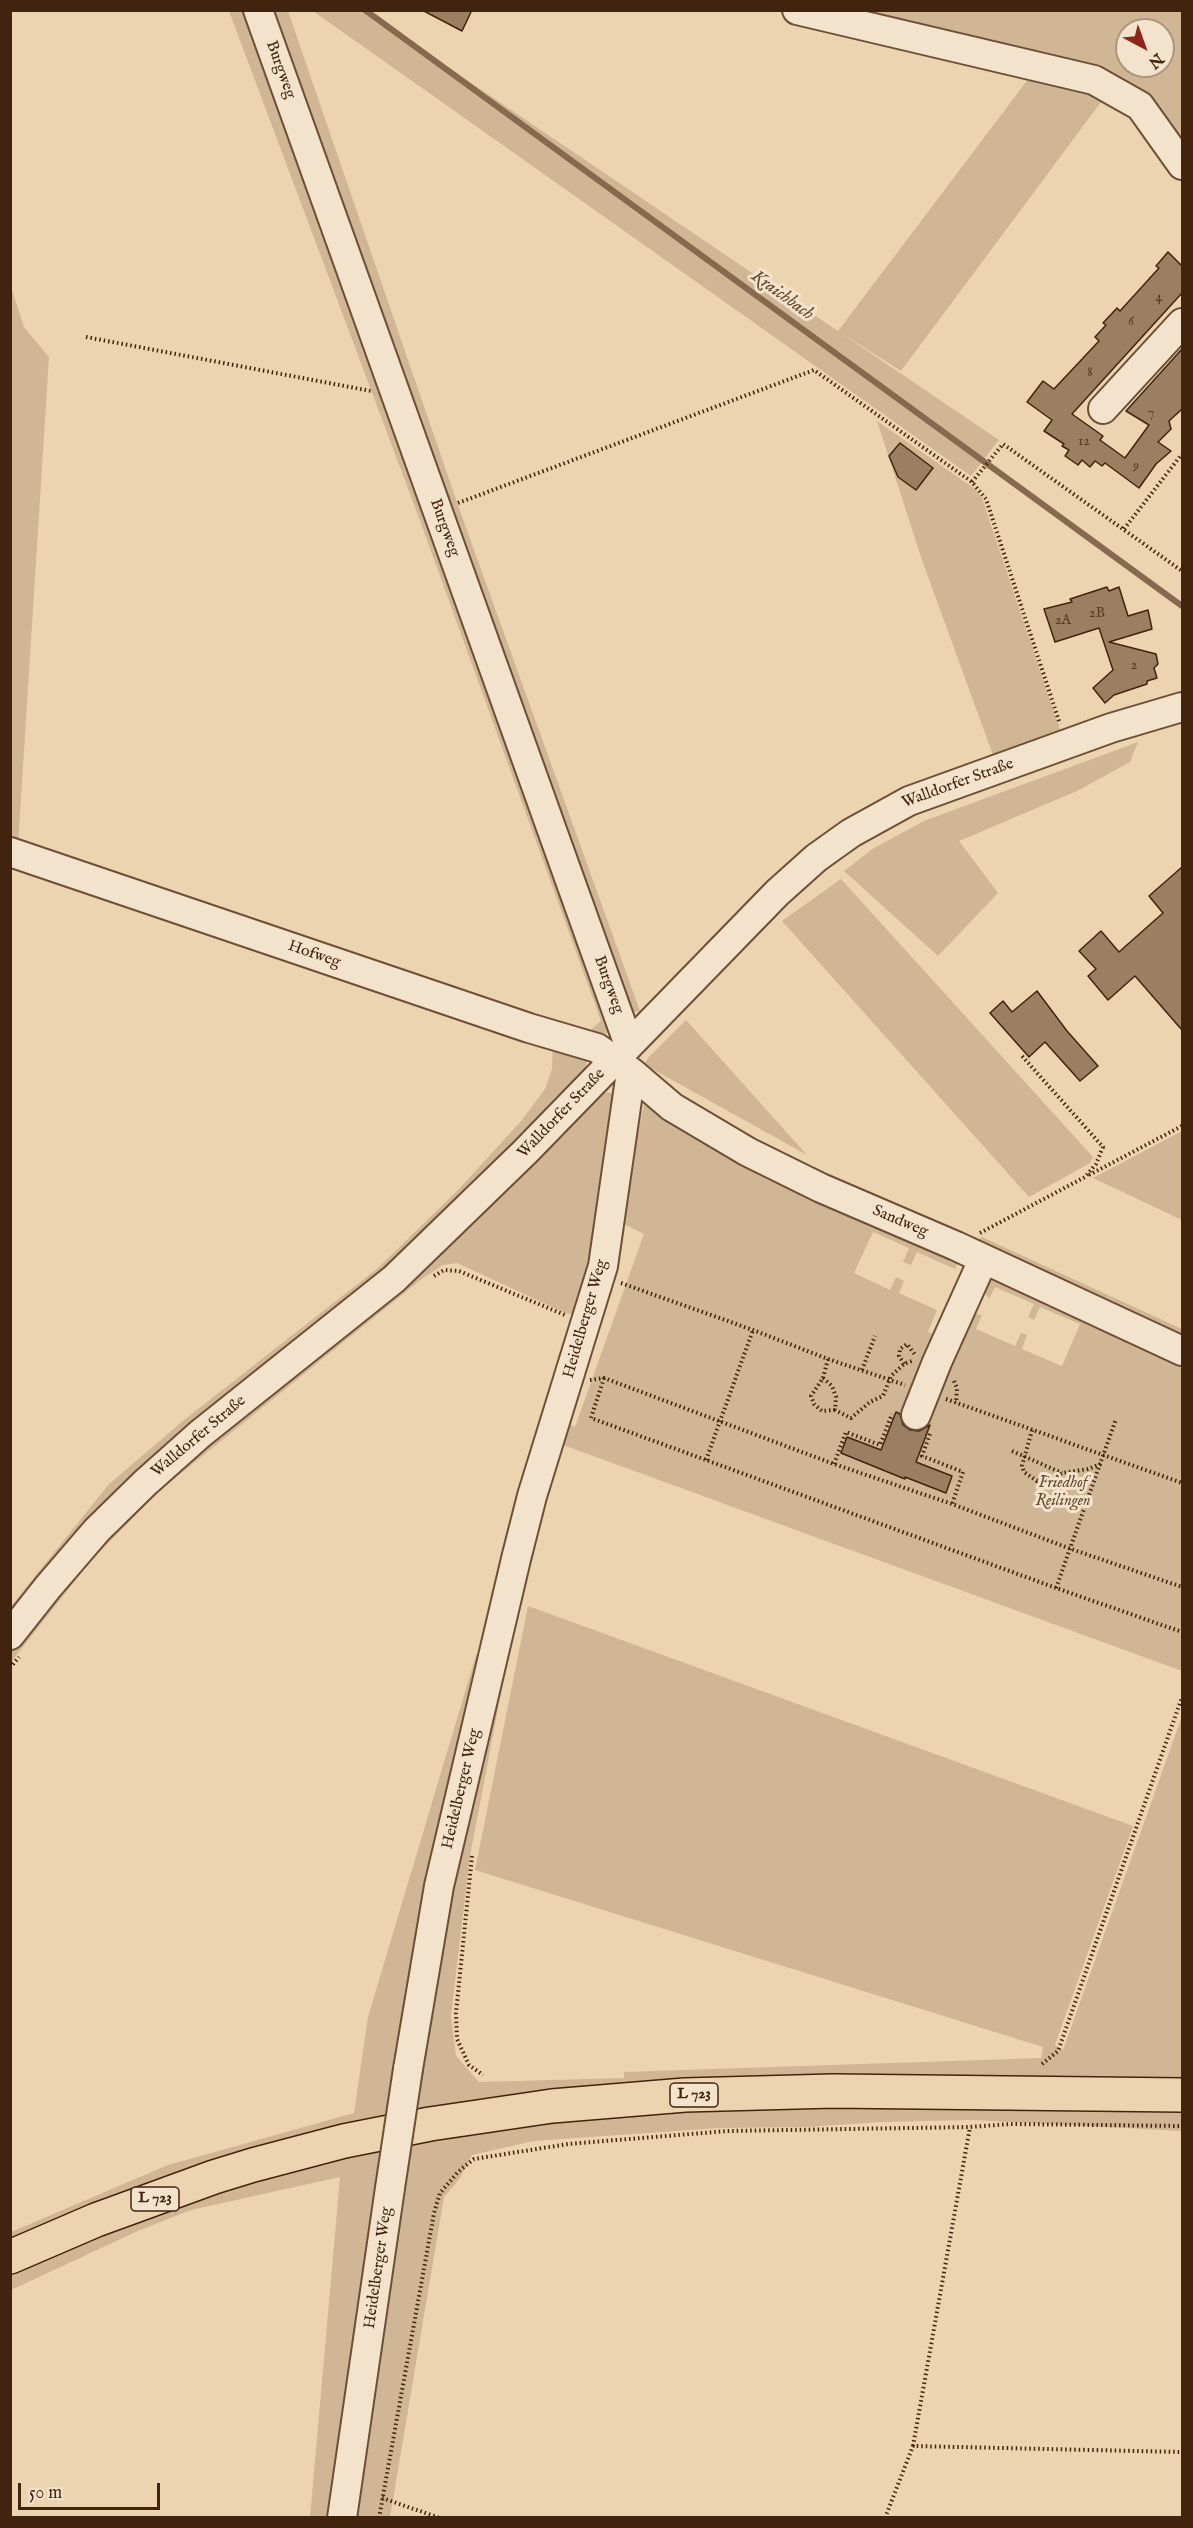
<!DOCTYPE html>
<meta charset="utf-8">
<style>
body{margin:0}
#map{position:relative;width:1193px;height:2528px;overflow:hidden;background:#edd4b0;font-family:"IM FELL English",serif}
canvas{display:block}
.frame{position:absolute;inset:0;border:12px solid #42230d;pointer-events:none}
.north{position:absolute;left:1115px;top:18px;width:60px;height:60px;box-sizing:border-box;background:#f3e3cc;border:2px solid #ac9680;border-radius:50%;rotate:139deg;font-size:16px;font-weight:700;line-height:24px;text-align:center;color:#42230d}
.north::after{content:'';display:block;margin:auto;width:21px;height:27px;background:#8f2418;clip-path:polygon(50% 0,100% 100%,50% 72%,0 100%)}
.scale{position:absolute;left:18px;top:2483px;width:142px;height:27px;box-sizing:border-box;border:3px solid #42230d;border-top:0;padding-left:8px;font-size:18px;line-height:21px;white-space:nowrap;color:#42230d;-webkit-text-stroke:4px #f3e3cc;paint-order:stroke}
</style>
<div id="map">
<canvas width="1193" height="2528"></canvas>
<div class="frame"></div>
<div class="north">N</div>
<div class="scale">50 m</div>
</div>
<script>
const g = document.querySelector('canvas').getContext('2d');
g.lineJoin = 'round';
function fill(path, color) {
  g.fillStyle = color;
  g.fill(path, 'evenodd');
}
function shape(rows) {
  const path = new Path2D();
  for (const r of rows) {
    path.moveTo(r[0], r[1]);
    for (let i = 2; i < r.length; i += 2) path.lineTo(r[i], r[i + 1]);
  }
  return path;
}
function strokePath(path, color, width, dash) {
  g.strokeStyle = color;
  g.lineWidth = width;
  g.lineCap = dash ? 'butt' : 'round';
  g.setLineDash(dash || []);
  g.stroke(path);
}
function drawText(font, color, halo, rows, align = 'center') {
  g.font = font + ' "IM FELL English",serif';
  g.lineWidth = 6;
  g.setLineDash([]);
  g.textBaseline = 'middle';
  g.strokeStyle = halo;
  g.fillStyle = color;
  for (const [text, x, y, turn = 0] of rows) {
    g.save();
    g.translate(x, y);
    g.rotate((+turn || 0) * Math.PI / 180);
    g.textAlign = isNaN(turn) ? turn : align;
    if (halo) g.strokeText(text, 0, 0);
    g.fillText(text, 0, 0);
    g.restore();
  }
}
fill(shape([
 [875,10,1182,11,1182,146,1149,109,868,19],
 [1127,30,1163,30,1163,66,1127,66],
 [229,11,288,11,460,511,640,1011,629,1013,603,1037,585,1035,601,1021,419,518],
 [313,11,365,11,999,440,971,476],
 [1029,78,1104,98,901,371,838,331],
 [10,284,24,327,49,357,18,845,10,843],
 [877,421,975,489,982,498,1060,730,993,755,922,560],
 [1138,742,1130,762,1077,791,959,841,998,893,938,956,844,871,874,848,924,821],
 [841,879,1093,1157,1090,1163,1029,1197,782,921],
 [686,1020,807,1155,647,1066,645,1063,649,1057],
 [553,1042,585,1055,587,1061,584,1072,475,1186,358,1293,205,1411,127,1482,11,1613,11,1606,109,1484,184,1420,378,1268,460,1188,522,1120,545,1089,552,1069],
 [607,1092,614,1094,591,1272,578,1315,565,1313,457,1263,443,1265,423,1278,159,1491,89,1563,11,1662,11,1652,38,1618,75,1573,145,1498,436,1258,517,1181,601,1095],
 [644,1105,745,1160,960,1258,955,1269,917,1252,911,1265,903,1262,909,1248,873,1232,854,1273,890,1290,896,1277,904,1281,899,1293,937,1310,928,1332,954,1341,972,1313,982,1315,976,1329,1015,1346,1021,1333,1027,1335,1022,1349,1062,1366,1080,1324,1040,1307,1034,1320,1028,1317,1034,1304,995,1287,989,1299,981,1286,989,1274,1182,1359,1182,1671,555,1442,561,1421,575,1427,644,1234,618,1221],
 [1182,1131,1182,1220,1093,1178],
 [982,1237,1182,1329,1182,1343,971,1244],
 [532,1530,470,1856,451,2016,456,2056,479,2082,624,2078,624,2072,1041,2058,1043,2047,475,1870,528,1606,1133,1826,1055,2045,1063,2050,1182,1716,1182,2083,418,2114,430,2004,449,1901],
 [484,1648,396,2119,11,2244,11,2232,168,2165,354,2113,368,2017,476,1655],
 [1182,2105,1182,2131,972,2120,882,2122,807,2127,719,2128,534,2141,472,2155,460,2178,444,2197,390,2517,310,2517,340,2177,191,2210,140,2230,11,2290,10,2275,33,2263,194,2198,411,2140,668,2107]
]), '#d0b694');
strokePath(shape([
 [365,10,1182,606]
]), '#86694e', 6);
const building = shape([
 [422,10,472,10,462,31,422,10],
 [1168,252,1182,266,1182,293,1072,414,1103,436,1100,440,1125,458,1149,425,1126,411,1182,349,1182,409,1169,421,1171,429,1158,442,1171,451,1156,464,1139,488,1105,463,1102,466,1095,461,1090,467,1082,460,1078,465,1065,456,1069,450,1062,446,1064,444,1044,431,1052,420,1027,402,1043,381,1054,389,1099,341,1095,337,1106,325,1103,323,1117,308,1120,311,1159,268,1156,266,1168,252],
 [900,443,933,468,916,490,898,477,889,456,900,443],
 [1107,587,1109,591,1119,587,1128,616,1148,610,1152,629,1109,642,1156,654,1158,664,1154,668,1157,678,1147,681,1147,684,1114,695,1105,703,1093,688,1113,670,1099,628,1055,642,1044,609,1072,602,1070,599,1107,587],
 [1182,867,1182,1030,1135,976,1108,1000,1088,976,1096,969,1079,951,1101,931,1119,952,1163,913,1149,896,1182,867],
 [1037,991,1067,1031,1098,1066,1080,1081,1045,1042,1029,1057,990,1013,1003,1001,1012,1012,1037,991],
 [896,1412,900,1414,903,1425,910,1430,919,1431,930,1425,916,1462,952,1476,946,1493,905,1477,905,1479,841,1453,847,1437,881,1450,896,1412]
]);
fill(building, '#9b7f62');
strokePath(building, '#42230d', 1.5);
const minor = shape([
 [258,10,629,1045],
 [797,10,1094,80,1140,106,1182,165],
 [1103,409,1182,323],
 [10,852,529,1028,597,1048,631,1072,672,1107,748,1152,821,1188,956,1246,1182,1351],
 [916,1415,937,1362,983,1260],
 [10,1635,48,1587,97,1530,145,1483,200,1434,394,1279,525,1152,777,893,816,858,851,833,909,801,1111,728,1182,707],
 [408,2069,439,1886,516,1559,532,1496,603,1266,631,1072],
 [342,2518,390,2188]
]);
const major = shape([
 [10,2257,96,2220,214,2177,253,2165,344,2141,430,2124,552,2106,685,2095,833,2091,1182,2095]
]);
strokePath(minor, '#6d4f36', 32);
strokePath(major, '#42230d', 36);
strokePath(shape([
 [86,337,371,391],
 [972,482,1003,444,1182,571],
 [458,503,814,370,972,482,986,499,1060,724],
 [1124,529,1182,454],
 [1089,1175,1182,1126],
 [980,1233,1085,1177,1096,1164,1103,1147,1022,1056],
 [434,1276,444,1270,459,1271,565,1315],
 [621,1283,753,1330,828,1359,905,1385],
 [904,1364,899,1356,900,1349,907,1344,916,1356],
 [862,1370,875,1336],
 [604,1378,591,1418,1056,1588,1182,1632],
 [823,1378,828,1359],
 [590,1380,604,1378,834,1464,952,1504,1071,1549,1182,1587],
 [954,1381,957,1388,956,1403],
 [946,1399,1182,1483],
 [835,1410,822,1411,814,1404,811,1396,823,1378,832,1386,836,1397,835,1410,851,1418,870,1402,883,1396,891,1376,904,1364,914,1360],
 [1032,1430,1022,1466,1024,1472,1037,1481,1050,1482,1062,1473,1088,1469,1101,1464],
 [930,1434,922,1456,963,1472,952,1504],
 [1012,1451,1062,1473],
 [706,1460,753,1330],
 [834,1464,846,1432,880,1445,892,1414],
 [1056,1588,1116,1419],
 [10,1668,19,1657],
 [472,1856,456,2013,457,2039,469,2065,483,2075],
 [1042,2064,1058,2051,1182,1697],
 [913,2446,970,2127],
 [382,2498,440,2518],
 [379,2518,434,2213,440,2193,459,2171,474,2159,568,2144,727,2131,970,2127,1010,2124,1182,2126],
 [885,2518,913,2446,1182,2452]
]), '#42230d', 4, [1.5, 3]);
strokePath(minor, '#f3e3cc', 28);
strokePath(major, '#edd4b0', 33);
const minorBridge = shape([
 [390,2188,408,2069]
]);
strokePath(minorBridge, '#6d4f36', 32, []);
strokePath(minorBridge, '#f3e3cc', 28);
drawText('14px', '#583a22', null, [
 ["4",1159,298],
 ["6",1131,322],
 ["8",1090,373],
 ["7",1151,413],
 ["12",1084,442],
 ["9",1136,467],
 ["2B",1097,614],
 ["2A",1063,621],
 ["2",1134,666]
]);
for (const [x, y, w] of [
 [694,2095,48],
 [155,2199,48]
]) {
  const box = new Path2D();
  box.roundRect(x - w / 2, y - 12, w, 24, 4.5);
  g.fillStyle = '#f3e3cc';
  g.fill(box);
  strokePath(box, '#42230d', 1.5);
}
drawText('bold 15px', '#42230d', null, [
 ["L 723",694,2095],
 ["L 723",155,2199]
]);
drawText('16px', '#42230d', '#f3e3cc', [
 ["Burgweg",280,70,70],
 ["Burgweg",444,528,70],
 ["Walldorfer Straße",958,784,-20],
 ["Hofweg",314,955,19],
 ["Burgweg",608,985,70],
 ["Walldorfer Straße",562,1114,-46],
 ["Sandweg",900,1222,23],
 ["Heidelberger Weg",586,1319,-74],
 ["Walldorfer Straße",199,1437,-40],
 ["Heidelberger Weg",462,1789,-77],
 ["Heidelberger Weg",379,2268,-82]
]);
drawText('italic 16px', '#66482f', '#f3e3cc', [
 ["Friedhof",1063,1484],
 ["Reilingen",1063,1502]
]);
drawText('italic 18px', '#64462d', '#f3e3cc', [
 ["Kraichbach",782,296,36]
]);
</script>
